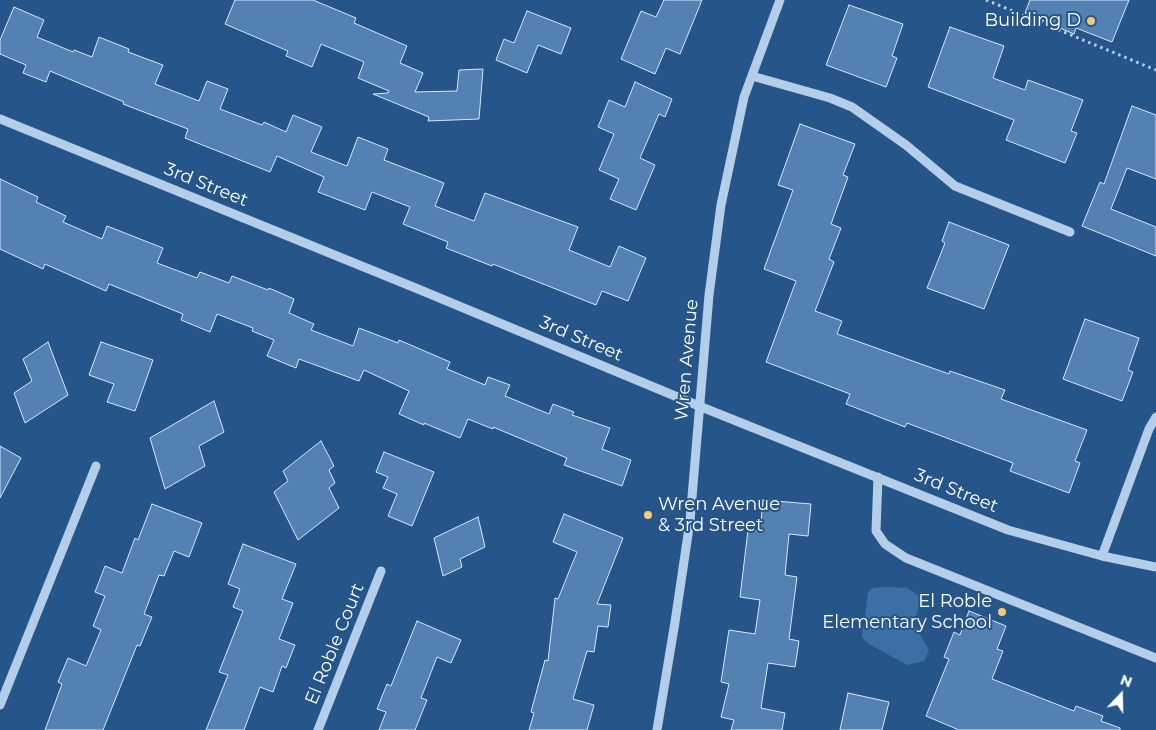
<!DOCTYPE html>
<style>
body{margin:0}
#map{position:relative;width:1156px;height:730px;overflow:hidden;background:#26558a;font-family:Montserrat,sans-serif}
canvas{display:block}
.north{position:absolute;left:1096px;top:670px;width:50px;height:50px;-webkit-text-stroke:4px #26558a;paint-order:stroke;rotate:21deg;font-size:14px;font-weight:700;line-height:20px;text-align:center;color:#fff}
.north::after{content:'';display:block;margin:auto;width:18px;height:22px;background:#fff;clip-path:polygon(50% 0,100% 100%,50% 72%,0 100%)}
</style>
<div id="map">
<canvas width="1156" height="730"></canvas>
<div class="north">N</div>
</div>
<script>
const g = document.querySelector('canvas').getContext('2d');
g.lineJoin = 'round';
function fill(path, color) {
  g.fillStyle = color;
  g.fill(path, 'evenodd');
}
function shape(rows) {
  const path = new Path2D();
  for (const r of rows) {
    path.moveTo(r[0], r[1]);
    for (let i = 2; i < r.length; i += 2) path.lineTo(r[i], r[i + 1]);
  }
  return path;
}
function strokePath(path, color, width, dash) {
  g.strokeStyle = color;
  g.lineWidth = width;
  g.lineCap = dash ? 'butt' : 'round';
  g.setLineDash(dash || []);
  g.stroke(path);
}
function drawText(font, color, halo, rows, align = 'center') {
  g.font = font + ' Montserrat,sans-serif';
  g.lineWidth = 4;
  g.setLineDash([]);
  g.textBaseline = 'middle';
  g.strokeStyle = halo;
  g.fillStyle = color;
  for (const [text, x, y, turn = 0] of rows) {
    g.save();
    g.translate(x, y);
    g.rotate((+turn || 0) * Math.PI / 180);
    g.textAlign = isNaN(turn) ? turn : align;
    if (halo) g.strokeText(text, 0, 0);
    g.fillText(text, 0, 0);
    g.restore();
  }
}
fill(shape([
 [886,587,907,588,921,597,914,625,929,650,924,661,907,665,869,644,862,637,863,627,867,622,865,617,868,592,873,588]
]), '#3b6fa6');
const building = shape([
 [235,0,313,0,356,18,354,23,407,46,400,63,423,73,415,92,457,91,459,70,483,69,479,119,428,121,429,117,373,94,388,93,389,91,358,78,364,62,321,44,312,67,286,56,288,51,225,24,235,0],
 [664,0,702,0,680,54,666,48,655,74,621,59,641,11,656,17,664,0],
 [1030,0,1129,0,1112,42,1076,28,1074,34,1025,13,1030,0],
 [849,5,903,24,892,56,897,58,886,87,826,65,849,5],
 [14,7,44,20,37,37,73,52,74,50,92,57,99,37,129,49,128,52,163,65,155,84,199,101,207,81,228,89,220,109,262,125,264,122,286,132,293,115,322,127,311,152,347,166,358,137,388,149,384,160,444,183,435,206,474,221,485,193,578,227,569,250,610,267,619,246,646,258,628,301,602,291,596,305,493,264,492,266,446,248,448,242,403,224,410,207,372,192,365,210,318,192,324,177,277,156,270,172,185,138,188,129,123,104,124,102,50,71,46,82,23,73,26,65,0,54,0,40,14,7],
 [527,11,571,28,561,54,538,45,527,73,496,60,504,39,514,43,527,11],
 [950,27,1004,46,993,78,1025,90,1028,80,1083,100,1071,131,1077,133,1065,163,1006,140,1014,120,928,87,950,27],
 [635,82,672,99,665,117,659,114,640,158,655,165,636,210,610,199,619,179,599,170,614,134,598,127,609,100,625,107,635,82],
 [1132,106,1156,115,1156,179,1127,168,1111,209,1156,227,1156,256,1082,226,1100,182,1104,184,1132,106],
 [800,124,855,144,843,175,848,177,831,224,841,228,829,259,834,262,815,311,842,321,837,334,949,374,950,371,1005,390,1001,399,1087,430,1075,461,1080,463,1069,493,1010,471,1013,463,907,423,905,427,846,404,850,394,766,362,796,281,764,269,793,190,778,185,800,124],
 [0,179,38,197,36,202,66,216,63,222,102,239,107,226,163,248,157,263,197,278,200,272,229,283,232,276,268,290,269,288,294,299,289,313,314,324,311,330,353,346,359,328,398,343,399,340,450,362,447,369,485,385,488,377,510,385,505,396,549,414,553,404,574,412,572,415,610,428,602,449,631,460,622,486,564,465,567,458,493,427,493,429,468,419,460,438,424,423,424,425,399,414,409,391,364,370,359,381,299,359,296,368,267,356,274,340,252,331,253,328,217,314,210,332,181,320,183,314,109,284,106,291,45,264,43,269,0,249,0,179],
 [949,222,1009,245,984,309,927,288,945,243,942,241,949,222],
 [1085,319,1139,338,1128,370,1133,372,1122,401,1063,379,1085,319],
 [48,342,68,395,25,423,14,393,32,381,23,359,48,342],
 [101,342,153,360,135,411,107,402,114,384,89,375,101,342],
 [214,401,224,432,199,446,205,466,165,489,150,438,214,401],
 [321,441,334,466,329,470,335,483,329,488,339,508,298,540,274,492,288,481,283,471,321,441],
 [0,446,21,458,0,498,0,446],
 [384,452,434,472,412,526,388,516,397,494,383,488,388,477,376,472,384,452],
 [763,500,811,504,808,536,789,534,785,575,797,577,789,639,799,641,795,667,768,663,761,708,785,713,782,730,731,730,734,720,721,717,729,684,721,682,729,630,755,634,760,600,740,597,748,530,760,531,763,500],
 [152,504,202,523,189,557,174,551,164,576,159,575,144,614,152,617,140,646,137,645,103,730,45,730,62,684,58,682,68,658,86,666,101,630,93,626,105,596,95,592,105,566,122,573,135,538,138,540,152,504],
 [564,514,623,538,597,604,611,605,608,627,598,626,594,652,587,651,573,699,594,705,587,730,529,730,534,713,531,712,545,660,548,661,555,598,558,599,577,552,553,542,564,514],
 [478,517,485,547,460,559,462,567,443,576,434,538,478,517],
 [243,544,296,564,282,599,293,603,279,639,295,645,286,668,282,666,273,692,260,687,244,730,206,730,228,675,219,672,243,611,233,607,240,589,228,584,243,544],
 [969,611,1006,626,997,649,1003,651,992,679,1074,711,1076,706,1103,716,1101,721,1120,728,1120,730,959,730,926,716,949,659,944,657,954,632,960,635,969,611],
 [417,621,461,640,451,663,437,657,421,698,427,700,415,730,379,730,386,712,377,709,387,684,391,686,417,621],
 [848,693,889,702,882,730,840,730,848,693]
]);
fill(building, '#5381b2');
strokePath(building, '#d8e7f7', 1);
strokePath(shape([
 [986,0,1156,70]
]), '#b4cee9', 3, [2.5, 4]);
strokePath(shape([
 [752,76,830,98,852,107,906,145,955,186,1070,232],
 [0,119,418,289,699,406,1008,530,1102,556,1156,567],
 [878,477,876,531,885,544,906,558,1156,658],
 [1102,556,1149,429,1156,417],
 [0,705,96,466],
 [318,730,381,571],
 [657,730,675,622,690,521,709,295,721,205,744,97,780,0]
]), '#b4cee9', 9);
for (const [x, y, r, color] of [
 [1091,21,5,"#f2cc79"],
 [648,515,5,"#f2cc79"],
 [1002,612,5,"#f2cc79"]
]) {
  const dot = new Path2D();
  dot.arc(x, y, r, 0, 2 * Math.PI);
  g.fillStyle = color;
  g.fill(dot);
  strokePath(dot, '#26558a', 2);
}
drawText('18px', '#fff', '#26558a', [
 ["Building D",1081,21],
 ["Wren Avenue",658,505,"left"],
 ["& 3rd Street",658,526,"left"],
 ["El Roble",992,602],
 ["Elementary School",992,623]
], 'right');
drawText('18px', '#fff', '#26558a', [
 ["3rd Street",206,185,22],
 ["3rd Street",581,339,23],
 ["Wren Avenue",687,360,-85],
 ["3rd Street",956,491,22],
 ["El Roble Court",335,644,-68]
]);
</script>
